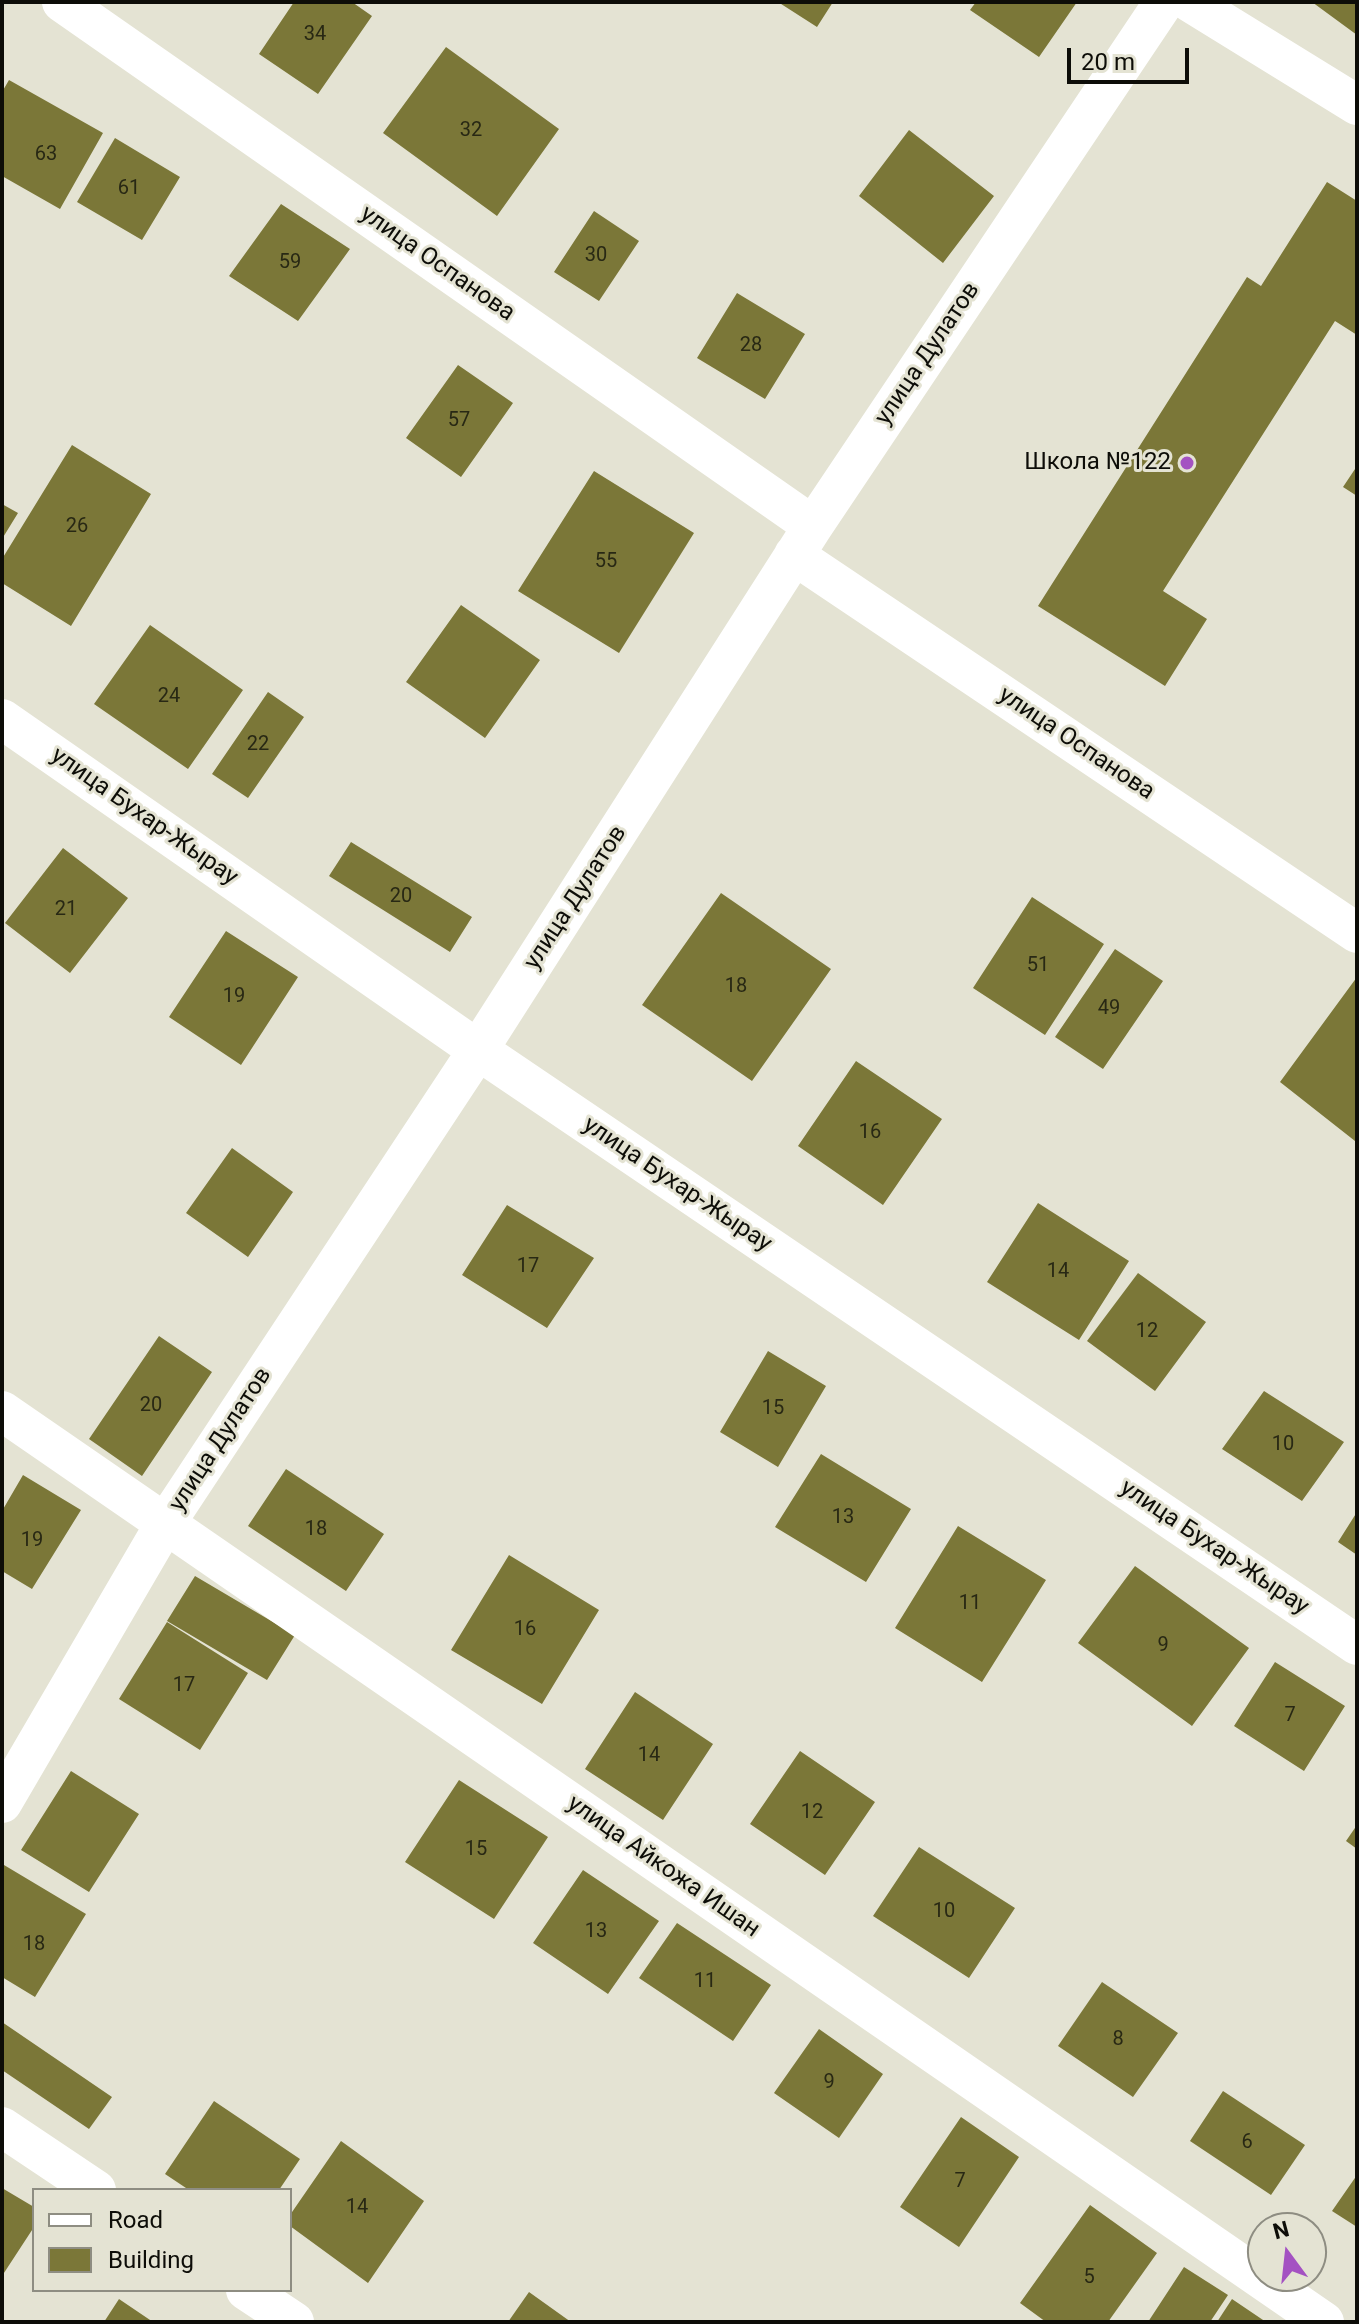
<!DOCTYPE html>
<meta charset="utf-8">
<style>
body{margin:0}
#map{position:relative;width:1359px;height:2324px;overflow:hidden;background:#e4e3d3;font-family:Roboto,sans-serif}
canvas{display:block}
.frame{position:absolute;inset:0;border:4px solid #0d0d08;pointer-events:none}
.legend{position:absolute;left:32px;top:2188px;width:260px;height:104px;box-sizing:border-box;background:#e4e3d3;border:2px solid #8e8d82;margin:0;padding:10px 14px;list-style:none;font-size:24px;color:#0d0d08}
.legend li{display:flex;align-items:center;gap:16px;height:40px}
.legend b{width:40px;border:2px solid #8e8d82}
.north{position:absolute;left:1247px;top:2212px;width:80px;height:80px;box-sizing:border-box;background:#e4e3d3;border:2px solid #8e8d82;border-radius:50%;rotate:345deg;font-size:22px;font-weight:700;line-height:32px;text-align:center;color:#0d0d08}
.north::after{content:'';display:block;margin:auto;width:28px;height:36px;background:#a452c2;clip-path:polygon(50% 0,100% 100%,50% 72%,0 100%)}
.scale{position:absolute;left:1067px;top:48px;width:122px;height:36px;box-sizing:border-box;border:4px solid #0d0d08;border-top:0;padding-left:10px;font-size:24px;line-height:28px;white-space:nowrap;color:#0d0d08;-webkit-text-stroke:6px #e4e3d3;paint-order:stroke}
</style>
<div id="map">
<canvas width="1359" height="2324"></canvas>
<div class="frame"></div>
<ul class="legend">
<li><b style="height:10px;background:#fff"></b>Road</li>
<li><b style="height:22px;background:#7b7738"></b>Building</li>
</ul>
<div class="north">N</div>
<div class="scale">20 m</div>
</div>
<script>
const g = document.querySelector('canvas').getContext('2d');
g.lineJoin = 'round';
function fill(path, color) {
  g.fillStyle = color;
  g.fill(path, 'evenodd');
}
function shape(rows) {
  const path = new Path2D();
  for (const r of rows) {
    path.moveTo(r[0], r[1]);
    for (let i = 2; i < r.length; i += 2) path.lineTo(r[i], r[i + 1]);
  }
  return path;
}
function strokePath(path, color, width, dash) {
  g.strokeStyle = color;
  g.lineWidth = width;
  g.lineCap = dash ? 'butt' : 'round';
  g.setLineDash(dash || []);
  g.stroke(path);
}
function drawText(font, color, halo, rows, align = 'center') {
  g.font = font + ' Roboto,sans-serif';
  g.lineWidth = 6;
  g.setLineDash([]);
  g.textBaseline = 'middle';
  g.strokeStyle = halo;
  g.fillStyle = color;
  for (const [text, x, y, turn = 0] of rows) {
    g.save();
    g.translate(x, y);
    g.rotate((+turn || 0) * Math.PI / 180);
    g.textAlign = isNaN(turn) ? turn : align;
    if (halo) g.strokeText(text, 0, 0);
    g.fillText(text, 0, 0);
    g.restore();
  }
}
fill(shape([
 [294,2,352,2,372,16,318,94,259,54],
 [778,2,833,2,817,27],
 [976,2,1077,2,1039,57,970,10],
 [1312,2,1357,2,1357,35],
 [446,47,559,129,497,216,383,133],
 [9,80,103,133,60,209,2,176,2,92],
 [909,130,994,196,943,263,859,196],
 [115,138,180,177,142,240,77,202],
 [1327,182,1357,201,1357,335,1335,321,1163,591,1207,619,1165,686,1038,606,1247,277,1261,286],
 [281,204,350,249,298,321,229,276],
 [594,211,639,241,599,301,554,272],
 [737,293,805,334,765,399,697,358],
 [458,365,513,403,461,477,406,438],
 [72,445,151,494,71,626,2,583,2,559],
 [1357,466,1357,496,1343,487],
 [594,471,694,533,619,653,518,591],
 [2,504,18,513,2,539],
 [461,605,540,660,485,738,406,682],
 [150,625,243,690,188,769,94,704],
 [268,692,304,717,248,798,212,774],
 [351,842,472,917,450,952,329,876],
 [63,848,128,898,70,973,5,923],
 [721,893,831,969,752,1081,642,1005],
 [1032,897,1104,944,1045,1035,973,988],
 [226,931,298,977,241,1065,169,1017],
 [1115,949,1163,981,1103,1069,1055,1037],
 [1357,977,1357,1138,1355,1141,1280,1082],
 [856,1061,942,1119,883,1205,798,1146],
 [232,1148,293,1192,248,1257,186,1213],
 [1038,1203,1129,1261,1079,1340,987,1282],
 [507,1205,594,1258,547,1328,462,1275],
 [1138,1273,1206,1322,1155,1391,1087,1341],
 [159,1336,212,1372,142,1476,89,1439],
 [768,1351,826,1386,778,1467,720,1432],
 [1264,1391,1344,1442,1302,1501,1222,1449],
 [821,1454,911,1509,866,1582,775,1527],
 [286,1469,384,1534,346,1591,248,1526],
 [23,1475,81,1510,32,1589,2,1571,2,1511],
 [1357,1512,1357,1555,1338,1542],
 [958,1526,1046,1580,982,1682,895,1628],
 [509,1555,599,1610,542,1704,451,1650],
 [1135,1566,1249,1648,1192,1726,1078,1643],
 [195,1576,295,1635,267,1680,167,1621],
 [167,1622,248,1673,200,1750,119,1699],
 [1275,1662,1345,1706,1304,1771,1234,1726],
 [635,1692,713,1744,663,1820,585,1769],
 [800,1751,875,1802,825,1875,750,1824],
 [71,1771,139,1814,89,1892,21,1850],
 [459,1780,548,1837,494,1919,405,1862],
 [1357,1825,1357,1849,1346,1841],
 [919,1847,1015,1908,969,1978,873,1916],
 [4,1865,86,1914,35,1997,2,1977,2,1869],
 [583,1870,659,1921,608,1994,533,1943],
 [677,1923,771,1985,733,2041,639,1978],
 [1102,1982,1178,2033,1133,2097,1058,2046],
 [2,2022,112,2097,89,2129,2,2070],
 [819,2029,883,2074,839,2138,774,2093],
 [1223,2091,1305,2145,1271,2195,1190,2141],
 [214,2101,300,2159,279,2190,189,2190,165,2174],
 [961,2117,1019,2157,959,2247,900,2207],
 [341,2141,424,2201,368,2283,290,2226,290,2215],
 [1357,2175,1357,2227,1332,2211],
 [2,2188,34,2207,34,2227,2,2276],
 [1090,2205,1157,2253,1108,2322,1046,2322,1020,2303],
 [1184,2267,1228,2295,1210,2322,1148,2322],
 [529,2292,571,2322,508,2322],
 [119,2299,153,2322,104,2322],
 [1232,2299,1266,2322,1217,2322]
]), '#7b7738');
strokePath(shape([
 [62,2,813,526],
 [1190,2,1357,105],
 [794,555,1357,933],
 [2,719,478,1050,1357,1645],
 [2,1411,1324,2322],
 [2,1803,165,1524,478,1050,813,526,1164,2],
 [2,2127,96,2190],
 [246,2290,294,2322]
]), '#fff', 40);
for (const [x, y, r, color] of [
 [1187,463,8,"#a452c2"]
]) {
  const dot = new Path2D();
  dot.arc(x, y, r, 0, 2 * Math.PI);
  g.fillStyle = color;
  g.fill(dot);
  strokePath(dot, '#e4e3d3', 3);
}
drawText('20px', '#282814', null, [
 ["34",315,35],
 ["32",471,131],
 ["63",46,155],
 ["61",129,189],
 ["30",596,256],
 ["59",290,263],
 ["28",751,346],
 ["57",459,421],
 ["26",77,527],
 ["55",606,562],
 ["24",169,697],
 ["22",258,745],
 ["20",401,897],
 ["21",66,910],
 ["51",1038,966],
 ["18",736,987],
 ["19",234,997],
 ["49",1109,1009],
 ["16",870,1133],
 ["17",528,1267],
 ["14",1058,1272],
 ["12",1147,1332],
 ["20",151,1406],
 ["15",773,1409],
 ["10",1283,1445],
 ["13",843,1518],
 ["18",316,1530],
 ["19",32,1541],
 ["11",970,1604],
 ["16",525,1630],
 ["9",1163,1646],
 ["17",184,1686],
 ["7",1290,1716],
 ["14",649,1756],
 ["12",812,1813],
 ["15",476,1850],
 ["10",944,1912],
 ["13",596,1932],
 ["18",34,1945],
 ["11",705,1982],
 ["8",1118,2040],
 ["9",829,2083],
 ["6",1247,2143],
 ["7",960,2182],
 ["14",357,2208],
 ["5",1089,2278]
]);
drawText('24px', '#0d0d08', '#e4e3d3', [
 ["улица Оспанова",437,264,35],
 ["улица Дулатов",928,354,-56],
 ["улица Оспанова",1076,744,34],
 ["улица Бухар-Жырау",144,817,35],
 ["улица Дулатов",576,898,-57],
 ["улица Бухар-Жырау",677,1185,34],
 ["улица Дулатов",221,1440,-57],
 ["улица Бухар-Жырау",1214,1548,34],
 ["улица Айкожа Ишан",663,1867,35]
]);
drawText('24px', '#0d0d08', '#e4e3d3', [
 ["Школа №122",1171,463]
], 'right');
</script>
